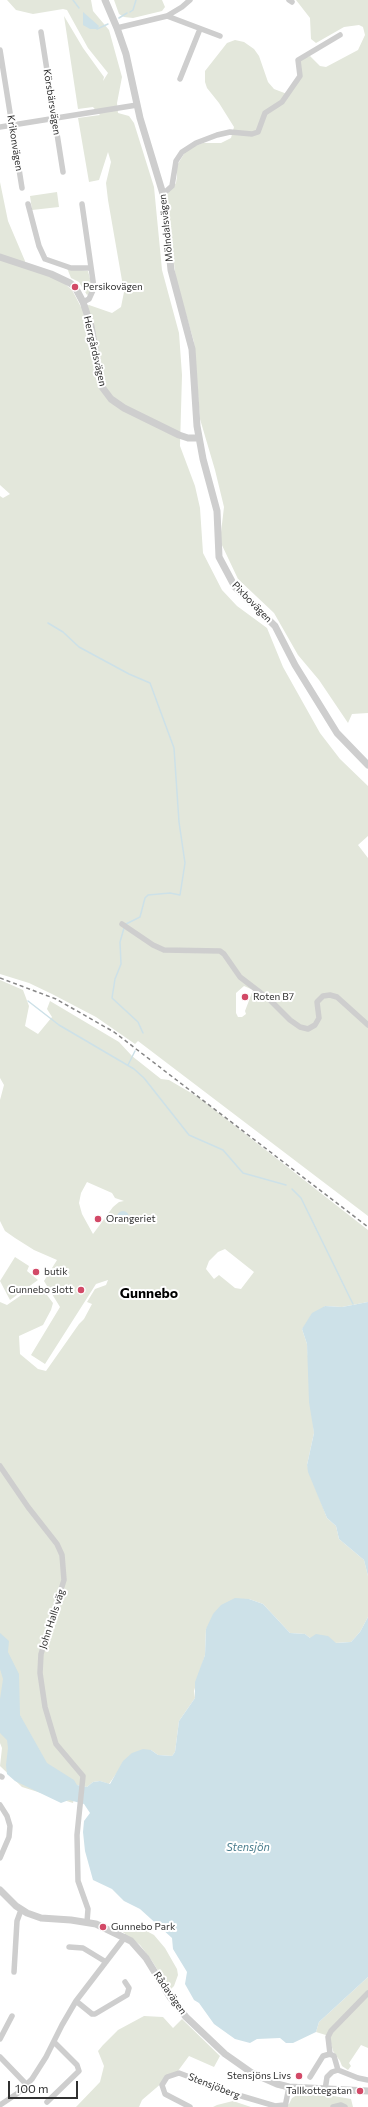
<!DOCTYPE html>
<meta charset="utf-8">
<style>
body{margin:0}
#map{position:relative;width:368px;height:2107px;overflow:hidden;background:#fff;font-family:Commissioner,sans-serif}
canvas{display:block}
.scale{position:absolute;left:8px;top:2081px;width:70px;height:18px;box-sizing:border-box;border:2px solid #313131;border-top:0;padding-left:5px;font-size:12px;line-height:14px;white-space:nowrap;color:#313131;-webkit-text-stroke:3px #fff;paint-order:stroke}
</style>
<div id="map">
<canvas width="368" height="2107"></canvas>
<div class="scale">100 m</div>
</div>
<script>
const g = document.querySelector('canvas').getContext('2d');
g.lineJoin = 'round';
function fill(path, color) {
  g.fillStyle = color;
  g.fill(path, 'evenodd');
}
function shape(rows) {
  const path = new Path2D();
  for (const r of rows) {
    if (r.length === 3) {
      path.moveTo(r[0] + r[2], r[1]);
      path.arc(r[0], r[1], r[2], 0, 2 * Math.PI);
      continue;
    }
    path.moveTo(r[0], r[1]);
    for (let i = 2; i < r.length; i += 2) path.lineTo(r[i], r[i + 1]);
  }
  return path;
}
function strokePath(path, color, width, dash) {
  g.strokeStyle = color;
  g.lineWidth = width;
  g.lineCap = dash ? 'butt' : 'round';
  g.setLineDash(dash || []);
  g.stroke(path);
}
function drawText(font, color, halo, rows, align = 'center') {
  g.font = font + ' Commissioner,sans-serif';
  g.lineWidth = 4;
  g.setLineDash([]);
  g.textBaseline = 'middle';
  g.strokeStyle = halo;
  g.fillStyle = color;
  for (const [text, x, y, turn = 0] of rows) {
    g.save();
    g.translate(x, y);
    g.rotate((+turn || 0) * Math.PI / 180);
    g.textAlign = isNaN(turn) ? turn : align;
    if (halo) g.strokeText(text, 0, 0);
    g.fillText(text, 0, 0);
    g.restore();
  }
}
fill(shape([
 [7,0,91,0,93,11,109,30,122,77,117,103,118,113,129,116,134,123,154,187,162,270,179,333,182,375,180,446,195,486,200,508,203,553,222,590,237,606,267,628,283,667,320,733,340,759,368,786,368,836,358,845,368,858,368,1216,138,1041,135,1044,96,1017,52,994,29,983,0,974,0,496,3,498,10,494,0,485,0,182,8,221,25,261,26,268,52,277,64,283,72,290,81,307,89,305,112,313,121,307,124,292,108,200,106,183,111,162,108,152,99,180,89,182,78,118,100,115,93,107,78,109,64,16,83,48,104,77,103,81,108,73,88,48,67,10,63,9,33,14,16,10],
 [244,986,253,990,245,1011,246,1014,242,1017,238,1017,236,1013,236,993],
 [114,0,162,0,165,7,162,11,133,18,124,17,119,14],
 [296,0,368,0,368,713,352,714,348,723,319,680,298,655,274,613,238,579,220,541,224,507,215,470,200,419,194,342,176,280,166,195,176,183,177,176,176,167,187,149,203,143,221,143,231,138,234,127,219,103,207,88,205,82,205,71,227,43,235,40,244,42,254,49,259,56,268,82,274,89,287,94,299,75,301,59,310,56,320,66,326,67,358,50,365,35,363,27,359,25,344,27,316,43,311,39,310,18],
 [57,192,59,207,32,210,30,196],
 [67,268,88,271,92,286,89,294,87,295,79,282,71,278],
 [0,980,23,990,29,1006,25,1026,38,1034,52,1017,47,1009,50,1001,119,1042,132,1056,161,1079,169,1080,198,1097,368,1230,368,1302,342,1307,325,1306,302,1329,307,1344,314,1433,307,1465,327,1518,336,1526,339,1539,364,1560,368,1576,368,1617,360,1632,351,1642,335,1643,310,1638,305,1634,290,1633,263,1604,249,1599,206,1629,205,1655,194,1691,195,1698,179,1721,175,1752,172,1756,158,1755,151,1750,116,1774,109,1784,100,1781,93,1782,87,1787,77,1785,73,1803,22,1787,0,1766,2,1748,0,1743,0,1302,7,1305,33,1287,44,1291,53,1303,51,1310,43,1325,19,1336,20,1354,38,1369,46,1371,79,1324,84,1319,92,1304,87,1302,95,1289,106,1285,108,1280,96,1284,45,1364,31,1355,60,1307,44,1281,57,1260,34,1250,15,1238,5,1231,0,1221,0,1100,4,1085,0,1078],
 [87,1182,112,1193,115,1198,124,1201,119,1202,113,1207,93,1234,82,1214,79,1203,81,1193],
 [225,1249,254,1272,241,1289,235,1288,219,1275,214,1279,206,1269,209,1261,218,1252],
 [15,1257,29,1266,27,1271,38,1280,10,1300,0,1281],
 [121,1926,139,1927,154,1935,165,1948,177,1969,178,1975,174,1986,170,1990,152,1961,140,1945,120,1930],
 [368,1977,368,2048,361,2045,349,2063,351,2066,348,2070,342,2066,340,2061,333,2051,329,2036,316,2032,319,2022],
 [144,2016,163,2017,173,2028,182,2019,220,2056,214,2067,189,2056,175,2075,171,2075,156,2088,142,2100,139,2107,76,2107,100,2082,104,2066,98,2051,103,2045,118,2030],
 [297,2095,328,2095,351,2099,353,2107,283,2107,289,2104,292,2098],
 [233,2101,251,2107,213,2107,217,2105]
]), '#e3e7db');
fill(shape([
 [83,12,99,26,97,29,90,29,83,25],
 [123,1217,6],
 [368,1302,368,1576,364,1560,339,1539,336,1526,327,1518,308,1472,307,1465,314,1433,309,1402,307,1344,302,1329,312,1313,325,1306,342,1307],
 [235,1598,249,1599,263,1604,290,1633,305,1634,310,1638,316,1634,328,1636,336,1643,351,1642,360,1632,368,1617,368,1977,319,2022,316,2032,293,2043,286,2043,280,2038,257,2039,250,2043,235,2039,214,2024,199,2003,194,2000,185,1984,187,1972,173,1949,172,1938,140,1909,124,1901,112,1889,93,1880,85,1851,83,1832,84,1821,90,1813,84,1804,69,1800,61,1803,15,1781,7,1774,6,1765,8,1748,7,1740,0,1733,0,1699,3,1679,0,1669,0,1633,9,1641,8,1652,19,1674,20,1715,47,1763,74,1780,77,1785,87,1787,93,1782,100,1781,110,1784,123,1761,132,1753,143,1749,151,1750,158,1755,172,1756,175,1752,179,1721,195,1698,195,1682,205,1655,206,1629,213,1614,221,1605]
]), '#cde1e8');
strokePath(shape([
 [73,0,79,8],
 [130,12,133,10,136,0],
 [119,18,127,13],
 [96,28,97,29,108,24],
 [48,623,63,632,79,647,129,674,150,683,174,748,179,822,185,863,180,895,170,893,148,895,145,898,140,917,126,924],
 [124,928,120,942,121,964,115,979,112,998,138,1022,143,1033],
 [28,1001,59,1025,134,1069,144,1078,189,1135,223,1150,243,1173,286,1185],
 [128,1065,135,1051],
 [292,1189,301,1198,353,1304]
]), '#cde1e8', 1.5);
strokePath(shape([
 [289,0,292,2],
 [167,16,220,36],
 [117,28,167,16,182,7,190,0],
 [41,32,63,172],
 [0,50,22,188],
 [180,79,200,29],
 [0,127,137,105],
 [163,194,172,186,176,161,182,152,196,143,217,135,230,132,252,134,258,132,265,113,282,102,300,76,298,60,340,35],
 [28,204,39,246,45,259,71,268,91,268],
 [82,204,94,288,89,299,83,302],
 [122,924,153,945,164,950,220,951,224,954,240,977,270,1000,290,1020,300,1027,308,1029,315,1025,319,1018,317,1002,323,996,330,995,337,997,368,1025],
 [0,1466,28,1507,57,1544,62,1555,64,1580,41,1654,40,1673,45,1707,56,1744,83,1776,77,1835,78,1881,88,1909,87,1922],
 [0,1776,2,1777],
 [0,1805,7,1816,10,1826,9,1837,0,1858],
 [69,1947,83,1948,106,1962],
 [14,1972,17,1921,21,1910],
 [76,2001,92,2014,95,2014,127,1995,129,1988,125,1982],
 [0,2039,12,2016],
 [330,2054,328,2037,331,2031,368,1993],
 [0,2057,27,2085],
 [338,2070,358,2078,368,2080],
 [310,2077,323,2056,330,2054,334,2056,338,2070,332,2072,327,2077,325,2090],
 [47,2102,79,2071,77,2065,54,2042],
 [0,2105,18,2093,32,2079,46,2057,62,2025,76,2001,125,1937],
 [190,2107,165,2094,162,2085,167,2077,179,2073,238,2095,275,2106,284,2105],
 [285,2107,289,2087],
 [333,2107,341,2105,345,2107]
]), '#cecece', 5.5);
strokePath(shape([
 [105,0,117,28,126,54,140,118,163,194,171,270,192,349,197,426,203,459,217,511,219,557,235,587,275,626,295,665,337,733,368,765],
 [0,257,51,274,70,283,75,287,83,302,91,326,102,387,111,399,124,408,179,435,188,438,199,438],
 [0,1890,16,1906,27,1913,41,1918,71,1920,96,1924,131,1941,146,1958,170,1997,186,2017,225,2054,252,2073,277,2084,289,2087,368,2091]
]), '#cecece', 7);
strokePath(shape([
 [0,978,56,999,114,1032,368,1227]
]), '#868686', 1.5, [4, 3]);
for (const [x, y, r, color] of [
 [75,287,4,"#d24967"],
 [245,997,4,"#d24967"],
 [98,1219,4,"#d24967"],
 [36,1272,4,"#d24967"],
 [81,1290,4,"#d24967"],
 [103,1927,4,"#d24967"],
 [299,2076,4,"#d24967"],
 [360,2091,4,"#d24967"]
]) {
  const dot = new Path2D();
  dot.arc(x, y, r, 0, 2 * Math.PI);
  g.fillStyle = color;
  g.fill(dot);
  strokePath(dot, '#fff', 1.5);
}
drawText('10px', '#313131', '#fff', [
 ["Körsbärsvägen",52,102,81],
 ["Krikonvägen",15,143,81],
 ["Mölndalsvägen",166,228,-96],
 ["Herrgårdsvägen",95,351,77],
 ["Pixbovägen",252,602,46],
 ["John Halls väg",52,1619,-72],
 ["Rådavägen",170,1993,55],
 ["Stensjöberg",214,2086,21]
]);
drawText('10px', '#313131', '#fff', [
 ["Persikovägen",83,287],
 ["Roten B7",253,997],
 ["Orangeriet",106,1219],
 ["butik",44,1272],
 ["Gunnebo slott",73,1290,"right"],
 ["Gunnebo Park",111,1927],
 ["Stensjöns Livs",291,2076,"right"],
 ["Tallkottegatan",352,2091,"right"]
], 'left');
drawText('italic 11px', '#477b8b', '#fff', [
 ["Stensjön",248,1847]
]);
drawText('bold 14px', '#000', '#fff', [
 ["Gunnebo",149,1293]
]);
</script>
